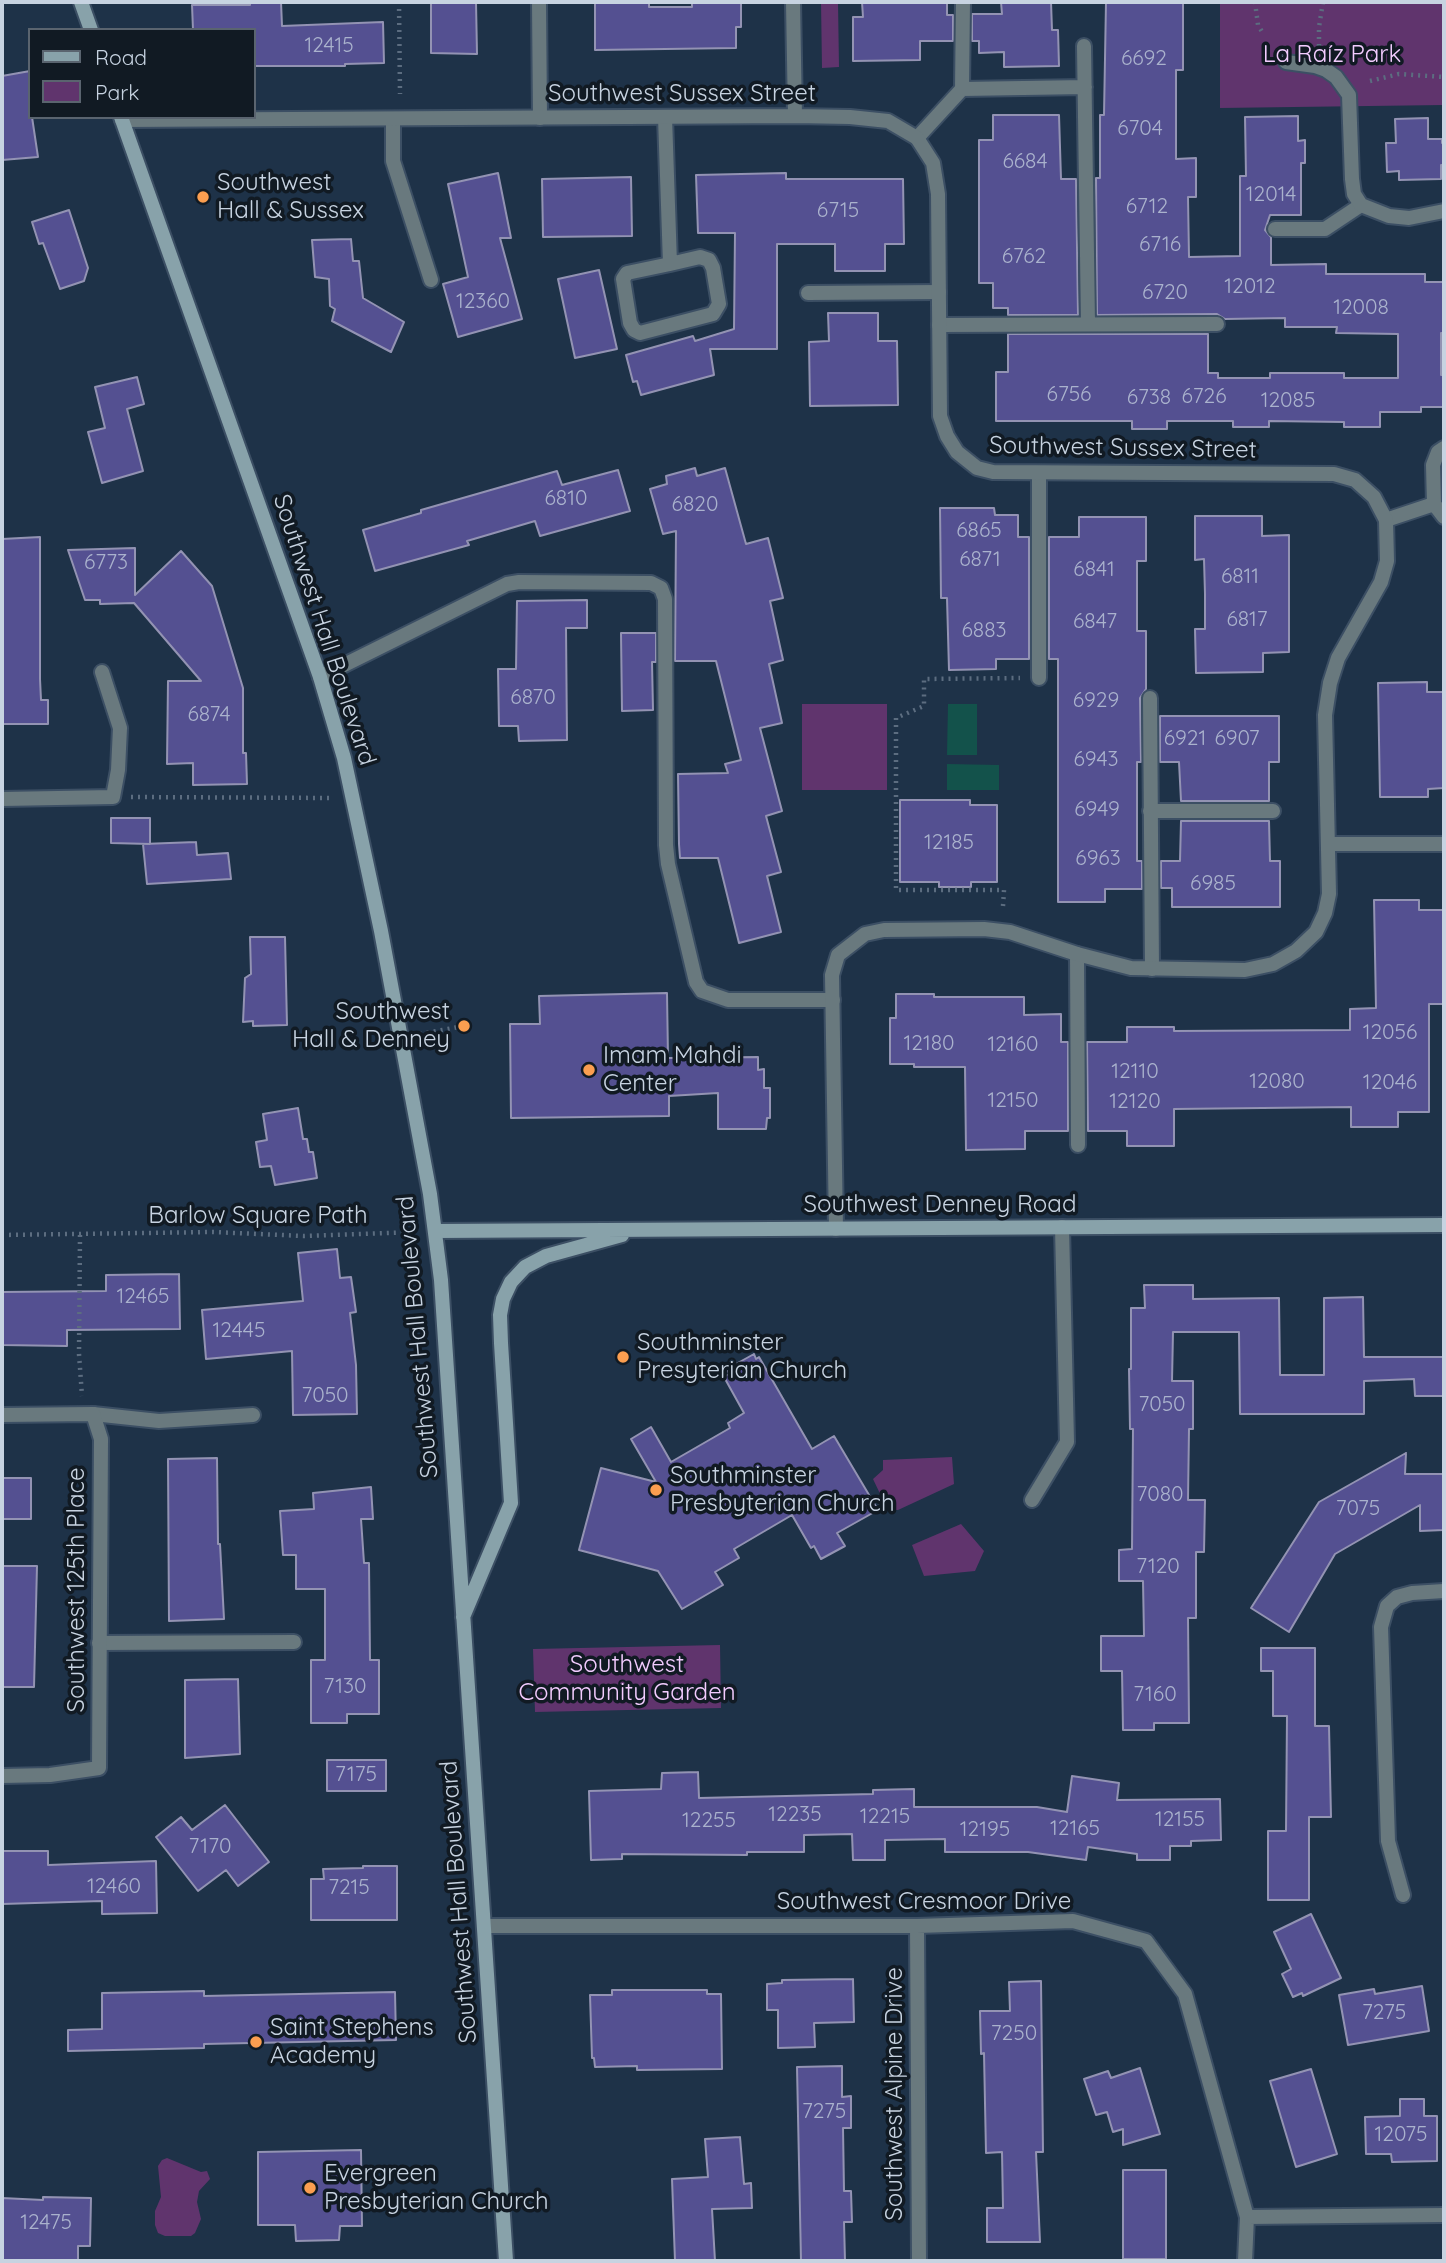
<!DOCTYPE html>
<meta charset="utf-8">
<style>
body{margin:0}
#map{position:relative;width:1446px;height:2263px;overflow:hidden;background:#1e3248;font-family:Quicksand,sans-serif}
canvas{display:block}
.frame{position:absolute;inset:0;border:4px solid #c7d3e1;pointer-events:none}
.legend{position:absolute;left:28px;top:28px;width:228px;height:91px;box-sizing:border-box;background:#111a23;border:2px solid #5a646f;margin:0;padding:9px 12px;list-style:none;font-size:21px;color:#c7d3e1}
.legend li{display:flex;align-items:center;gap:14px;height:35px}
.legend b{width:35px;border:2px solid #5a646f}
</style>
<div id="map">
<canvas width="1446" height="2263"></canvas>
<div class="frame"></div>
<ul class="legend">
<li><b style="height:9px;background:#88a2aa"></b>Road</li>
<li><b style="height:19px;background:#60346d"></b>Park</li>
</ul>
</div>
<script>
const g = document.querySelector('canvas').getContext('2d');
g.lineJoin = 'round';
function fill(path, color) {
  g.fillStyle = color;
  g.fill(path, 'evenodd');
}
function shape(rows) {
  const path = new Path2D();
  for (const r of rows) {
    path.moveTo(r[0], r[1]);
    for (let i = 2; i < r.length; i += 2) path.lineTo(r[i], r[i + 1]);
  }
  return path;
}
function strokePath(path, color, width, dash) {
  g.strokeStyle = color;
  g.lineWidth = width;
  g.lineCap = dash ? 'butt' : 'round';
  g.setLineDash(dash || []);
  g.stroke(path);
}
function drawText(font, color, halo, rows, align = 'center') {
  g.font = font + ' Quicksand,sans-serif';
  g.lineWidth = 7;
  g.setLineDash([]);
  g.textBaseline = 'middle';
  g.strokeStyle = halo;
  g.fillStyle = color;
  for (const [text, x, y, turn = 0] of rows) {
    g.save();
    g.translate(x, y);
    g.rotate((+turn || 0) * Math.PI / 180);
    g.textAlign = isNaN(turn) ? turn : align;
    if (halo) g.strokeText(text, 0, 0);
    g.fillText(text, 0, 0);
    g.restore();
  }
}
fill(shape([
 [821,2,838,2,839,67,822,68],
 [1220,2,1444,2,1444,105,1220,108],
 [802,704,887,704,887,790,802,790],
 [952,1457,954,1484,898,1510,892,1510,883,1500,873,1479,883,1470,883,1460],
 [961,1524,984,1551,975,1571,924,1576,912,1545],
 [720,1645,721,1708,535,1712,533,1649],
 [167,2158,201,2172,207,2171,210,2179,199,2191,197,2202,201,2219,195,2233,191,2236,165,2236,158,2233,155,2225,155,2211,161,2197,158,2166,162,2160]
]), '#60346d');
fill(shape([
 [948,704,977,704,977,755,947,755],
 [947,764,999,765,999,790,947,790]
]), '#13524b');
const building = shape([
 [250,2,281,2,282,26,383,22,384,63,345,64,345,66,254,66,254,30,193,30,192,5,250,5,250,2],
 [431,2,476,2,477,54,431,53,431,2],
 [595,2,649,2,649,7,692,7,692,2,741,2,741,27,736,27,736,48,595,50,595,2],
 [862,2,947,2,947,15,953,15,953,41,920,41,920,60,853,61,853,17,863,17,862,2],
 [1001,2,1051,2,1052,30,1058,30,1059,66,1004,67,1004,52,979,53,979,41,972,41,972,14,1002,14,1001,2],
 [1106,2,1183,2,1183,70,1176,70,1176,159,1196,158,1196,197,1188,197,1189,257,1240,256,1240,176,1246,176,1245,117,1298,116,1298,141,1305,140,1305,163,1301,163,1301,215,1270,215,1265,230,1271,237,1271,265,1326,264,1326,274,1425,274,1425,282,1444,282,1444,333,1441,333,1441,375,1444,375,1444,407,1421,407,1421,412,1380,412,1380,427,1344,427,1344,422,1269,421,1269,427,1233,427,1233,421,1167,421,1167,429,1132,429,1132,421,996,421,996,372,1008,372,1008,334,1208,334,1208,373,1218,373,1218,378,1270,378,1270,373,1344,373,1344,378,1398,378,1398,334,1336,333,1337,327,1285,327,1285,318,1225,319,1217,314,1097,315,1096,178,1100,178,1100,115,1104,115,1106,2],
 [30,71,30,117,32,117,38,157,2,160,2,76,30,71],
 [993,115,1059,115,1061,179,1076,179,1078,315,1008,315,1008,308,993,308,993,283,979,283,979,140,993,140,993,115],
 [1428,118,1428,139,1442,139,1442,143,1444,143,1444,165,1441,165,1441,179,1399,180,1399,171,1387,172,1386,143,1396,143,1395,119,1428,118],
 [498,173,511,238,500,238,522,319,458,337,443,284,468,277,448,184,498,173],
 [786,173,786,179,903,179,904,244,885,244,885,271,835,271,835,244,777,244,777,349,710,349,714,375,641,395,637,381,633,382,626,355,693,336,695,341,734,329,735,233,698,233,696,175,786,173],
 [631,177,632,236,543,237,542,179,631,177],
 [69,210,88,268,84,281,60,289,43,243,39,244,32,222,69,210],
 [351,239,353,261,359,261,363,298,404,322,391,352,332,321,335,309,330,306,329,279,315,277,312,240,351,239],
 [599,270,617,349,575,358,558,279,599,270],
 [828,313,878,313,878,341,897,341,898,405,810,406,809,342,829,341,828,313],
 [137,377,144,404,127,409,143,471,102,483,88,432,105,428,95,387,137,377],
 [695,468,697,476,725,468,746,544,768,538,783,598,770,601,783,660,769,664,782,723,760,728,782,811,766,816,781,872,767,876,781,932,739,943,718,858,680,858,679,844,678,774,728,773,725,764,741,760,716,661,675,661,676,531,663,534,650,489,667,484,666,476,695,468],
 [618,470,630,511,540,536,535,521,467,541,469,545,375,571,363,530,421,513,421,510,557,471,562,485,618,470],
 [940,508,994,508,995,515,1018,515,1018,537,1029,537,1029,659,996,659,996,669,949,670,947,598,941,598,940,508],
 [1195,516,1262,516,1262,536,1289,535,1289,652,1263,653,1263,672,1196,673,1195,629,1205,629,1205,594,1204,559,1195,560,1195,516],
 [1079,517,1146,517,1146,561,1137,561,1137,631,1146,631,1146,689,1140,698,1141,762,1137,762,1137,861,1142,861,1142,889,1105,889,1105,902,1058,902,1058,659,1049,659,1049,537,1079,537,1079,517],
 [40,537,40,679,41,700,48,700,48,724,2,724,2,539,40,537],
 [135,548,135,595,181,551,212,586,243,688,243,753,246,753,247,784,193,785,193,763,167,764,168,681,201,681,134,603,100,604,100,600,85,600,68,550,135,548],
 [587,600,587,628,566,628,567,740,519,741,518,726,499,726,498,669,516,669,517,601,587,600],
 [621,633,656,633,656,662,652,662,653,710,622,711,621,633],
 [1427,682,1427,692,1444,692,1444,788,1428,789,1428,797,1380,797,1378,683,1427,682],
 [1160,716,1279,716,1279,762,1269,762,1269,801,1181,801,1179,762,1160,762,1160,716],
 [900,800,970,800,970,805,997,805,997,882,971,882,971,887,939,887,939,882,900,882,900,800],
 [111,818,150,818,150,844,111,843,111,818],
 [1181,821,1269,821,1270,861,1280,861,1280,907,1172,907,1172,888,1161,888,1161,861,1180,861,1181,821],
 [196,842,197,855,228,853,231,879,147,884,143,844,196,842],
 [1374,900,1419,900,1419,910,1444,910,1444,1004,1429,1004,1429,1112,1398,1112,1398,1127,1351,1127,1351,1107,1174,1109,1174,1146,1127,1146,1127,1131,1088,1131,1087,1042,1127,1042,1127,1027,1174,1027,1174,1031,1350,1030,1350,1009,1376,1008,1374,900],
 [250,937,285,937,287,1025,253,1026,253,1021,243,1022,245,978,251,974,250,937],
 [667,993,668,1058,758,1057,758,1070,764,1069,764,1088,770,1088,770,1118,767,1118,766,1129,718,1129,718,1093,669,1096,669,1116,511,1118,510,1024,540,1024,539,996,667,993],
 [896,994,934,994,934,997,1024,997,1024,1015,1061,1014,1061,1042,1068,1042,1068,1131,1025,1131,1025,1149,966,1150,965,1067,914,1067,914,1064,890,1064,890,1018,896,1018,896,994],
 [298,1108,303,1139,307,1139,309,1152,313,1152,317,1178,275,1185,271,1166,260,1167,256,1142,267,1140,263,1114,298,1108],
 [337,1249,340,1278,351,1277,356,1312,350,1313,356,1365,357,1414,293,1415,292,1351,206,1359,202,1310,303,1301,298,1253,337,1249],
 [179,1274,180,1329,67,1330,67,1346,2,1345,2,1292,106,1291,106,1275,179,1274],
 [1144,1285,1193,1285,1193,1299,1279,1298,1280,1375,1324,1375,1324,1298,1363,1297,1364,1357,1444,1357,1444,1396,1415,1396,1414,1379,1364,1381,1364,1414,1240,1414,1239,1332,1173,1332,1172,1381,1193,1381,1193,1429,1189,1429,1188,1500,1205,1500,1204,1552,1196,1552,1196,1618,1188,1618,1189,1723,1154,1723,1154,1730,1123,1730,1122,1671,1101,1671,1101,1636,1144,1636,1143,1581,1119,1581,1119,1550,1132,1549,1133,1429,1130,1429,1129,1369,1131,1369,1131,1308,1145,1308,1144,1285],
 [754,1354,756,1359,759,1357,812,1449,834,1436,878,1510,837,1533,845,1546,821,1559,814,1546,811,1548,792,1515,734,1549,739,1558,715,1572,723,1585,682,1609,658,1571,579,1550,601,1468,656,1482,631,1439,651,1427,671,1462,730,1428,728,1423,744,1413,724,1377,729,1374,727,1369,754,1354],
 [1406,1453,1405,1474,1444,1474,1444,1530,1420,1531,1420,1505,1335,1554,1289,1632,1251,1608,1319,1502,1406,1453],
 [217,1458,218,1544,220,1544,224,1619,169,1621,168,1459,217,1458],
 [2,1478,31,1478,31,1519,2,1519,2,1478],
 [371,1487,373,1519,361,1519,364,1563,369,1563,370,1660,379,1660,379,1714,347,1714,347,1723,311,1723,311,1660,325,1660,325,1589,296,1589,296,1555,283,1555,280,1511,314,1509,313,1493,371,1487],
 [2,1566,37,1566,34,1687,2,1687,2,1566],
 [1261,1648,1315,1648,1315,1726,1329,1726,1331,1817,1309,1817,1309,1900,1268,1900,1268,1831,1286,1831,1287,1716,1273,1716,1273,1671,1261,1671,1261,1648],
 [238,1679,240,1754,185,1758,185,1680,238,1679],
 [327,1760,386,1760,386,1791,327,1791,327,1760],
 [698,1772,699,1798,873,1794,873,1790,914,1789,914,1807,1037,1807,1067,1812,1072,1776,1119,1783,1117,1800,1220,1799,1221,1840,1191,1841,1191,1846,1170,1846,1170,1860,1137,1860,1137,1854,1088,1847,1086,1860,1028,1852,945,1852,945,1839,885,1840,885,1860,853,1860,852,1834,804,1835,804,1852,747,1852,747,1855,622,1854,622,1859,591,1860,589,1791,661,1789,662,1773,698,1772],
 [225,1805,269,1862,238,1886,226,1870,198,1891,156,1837,181,1817,192,1830,225,1805],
 [2,1851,48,1851,48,1865,156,1861,157,1913,102,1914,102,1901,2,1904,2,1851],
 [363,1866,397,1866,397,1920,311,1920,311,1879,324,1879,323,1869,363,1868,363,1866],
 [1311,1914,1341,1978,1303,1996,1302,1993,1293,1997,1282,1974,1291,1969,1274,1932,1311,1914],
 [853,1979,854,2022,814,2023,815,2047,778,2048,778,2010,767,2010,767,1984,782,1983,782,1980,853,1979],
 [1041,1981,1043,2152,1036,2152,1040,2242,987,2242,987,2208,1003,2208,1002,2152,986,2153,984,2053,981,2054,980,2011,1010,2011,1009,1982,1041,1981],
 [1422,1986,1429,2031,1348,2045,1339,1995,1374,1989,1375,1994,1422,1986],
 [612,1990,707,1990,707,1994,721,1994,722,2069,637,2070,637,2066,595,2067,594,2058,592,2058,590,1995,612,1995,612,1990],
 [204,1991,204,1996,395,1992,396,2040,204,2044,204,2048,68,2051,68,2030,102,2029,102,1993,204,1991],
 [842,2066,842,2097,851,2096,851,2128,843,2128,844,2191,851,2191,852,2222,844,2222,845,2261,801,2261,797,2067,842,2066],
 [1140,2068,1160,2134,1123,2145,1123,2129,1113,2132,1107,2112,1096,2115,1084,2079,1108,2071,1111,2078,1140,2068],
 [1311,2069,1337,2154,1296,2167,1270,2081,1311,2069],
 [1400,2099,1424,2099,1424,2116,1437,2116,1437,2161,1392,2162,1391,2154,1366,2154,1365,2117,1400,2116,1400,2099],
 [740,2137,744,2184,751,2183,752,2208,712,2209,715,2261,675,2261,672,2179,708,2177,705,2139,740,2137],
 [361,2150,362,2226,340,2226,339,2240,296,2241,295,2225,258,2225,258,2152,361,2150],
 [1123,2170,1166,2170,1166,2259,1123,2259,1123,2170],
 [43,2197,91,2198,90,2246,78,2246,78,2261,2,2261,2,2198,43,2200,43,2197]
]);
fill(building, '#545091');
strokePath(building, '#9393b3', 2);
const lane = shape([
 [539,2,540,118],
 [1084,46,1088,324],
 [962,89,963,2],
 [665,117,670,264,627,273,623,279,630,323,634,330,640,333,713,314,719,304,713,268,709,260,700,257,670,264],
 [393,119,393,161,431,280],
 [917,138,962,89,1085,87],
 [1275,229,1325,229,1361,205],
 [808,293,939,292],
 [939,325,1217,324],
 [1444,448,1438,452,1433,465,1434,504,1444,517],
 [1386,520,1434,504],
 [320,677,507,584,519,582,651,583,661,588,665,599,666,845,668,864,696,982,702,991,728,1000,833,1000],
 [1039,678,1039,473],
 [1150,698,1152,969],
 [1150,811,1273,811],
 [1077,954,1078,1145],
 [93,1414,159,1421,253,1415],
 [99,1643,294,1642]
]);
const street = shape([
 [793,2,795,116],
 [1286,62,1315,66,1326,70,1336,77,1349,95,1352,179,1354,194,1361,205,1389,216,1409,218,1444,211],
 [122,120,795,116,850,117,888,121,917,138,933,163,938,194,940,416,947,436,957,452,977,468,993,472,1334,474,1355,480,1374,497,1386,520,1387,561,1381,582,1338,658,1330,683,1325,715,1329,894,1325,913,1316,932,1296,951,1273,964,1245,970,1131,968,1077,954,1010,932,984,929,884,930,865,934,838,955,832,975,836,1229],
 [2,799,113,797,118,770,120,728,102,672],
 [1328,844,1444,844],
 [2,1415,93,1414,101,1439,99,1768,50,1775,2,1776],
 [1032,1500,1067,1442,1062,1227],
 [1403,1895,1388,1841,1381,1627,1387,1606,1397,1597,1412,1593,1444,1591],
 [485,1926,917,1926,1073,1921,1146,1941,1185,1994,1247,2217,1245,2261],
 [917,1926,919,2261],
 [1247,2217,1444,2215]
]);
const secondary = shape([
 [81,2,91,30],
 [121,117,320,677,344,758,381,931,430,1194,441,1280,506,2261],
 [436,1231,1444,1225],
 [463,1617,511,1503,501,1343,500,1315,503,1299,511,1282,525,1267,546,1256,622,1235]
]);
strokePath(lane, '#3c4f64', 18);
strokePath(street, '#3c4f64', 18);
strokePath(secondary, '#3c4f64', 18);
strokePath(shape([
 [399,2,400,94],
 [1255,2,1258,25,1264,35],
 [1319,46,1319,27,1323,2],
 [1370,81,1399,74,1444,77],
 [131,797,333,798],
 [1003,906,1004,890,896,890,896,718,924,706,924,679,1020,678],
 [420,1034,464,1026],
 [2,1235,213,1232,304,1236,414,1232],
 [80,1235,79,1354,82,1396]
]), '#5c6d80', 4.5, [2, 5]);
strokePath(lane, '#69797e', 14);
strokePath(street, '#69797e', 14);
strokePath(secondary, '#88a2aa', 14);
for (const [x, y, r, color] of [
 [203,197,7,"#fb9e50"],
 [464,1026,7,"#fb9e50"],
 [589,1070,7,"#fb9e50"],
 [623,1357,7,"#fb9e50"],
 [656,1490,7,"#fb9e50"],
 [256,2042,7,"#fb9e50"],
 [310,2188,7,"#fb9e50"]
]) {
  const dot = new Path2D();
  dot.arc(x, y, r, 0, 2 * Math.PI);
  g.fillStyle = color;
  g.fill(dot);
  strokePath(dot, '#111a23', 2.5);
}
drawText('21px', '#aab2cd', null, [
 ["12415",329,46],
 ["6692",1144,59],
 ["6704",1140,129],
 ["6684",1025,162],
 ["12014",1271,195],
 ["6712",1147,207],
 ["6715",838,211],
 ["6716",1160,245],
 ["6762",1024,257],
 ["12012",1250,287],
 ["6720",1165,293],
 ["12360",483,302],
 ["12008",1361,308],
 ["6756",1069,395],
 ["6726",1204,397],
 ["6738",1149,398],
 ["12085",1288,401],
 ["6810",566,499],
 ["6820",695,505],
 ["6865",979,531],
 ["6871",980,560],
 ["6773",106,563],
 ["6841",1094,570],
 ["6811",1240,577],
 ["6817",1247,620],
 ["6847",1095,622],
 ["6883",984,631],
 ["6870",533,698],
 ["6929",1096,701],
 ["6874",209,715],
 ["6921",1185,739],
 ["6907",1237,739],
 ["6943",1096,760],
 ["6949",1097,810],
 ["12185",949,843],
 ["6963",1098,859],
 ["6985",1213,884],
 ["12056",1390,1033],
 ["12180",929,1044],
 ["12160",1013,1045],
 ["12110",1135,1072],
 ["12080",1277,1082],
 ["12046",1390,1083],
 ["12150",1013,1101],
 ["12120",1135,1102],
 ["12465",143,1297],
 ["12445",239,1331],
 ["7050",325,1396],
 ["7050",1162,1405],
 ["7080",1160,1495],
 ["7075",1358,1509],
 ["7120",1158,1567],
 ["7130",345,1687],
 ["7160",1155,1695],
 ["7175",356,1775],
 ["12235",795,1815],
 ["12215",885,1817],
 ["12155",1180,1820],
 ["12255",709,1821],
 ["12165",1075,1829],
 ["12195",985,1830],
 ["7170",210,1847],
 ["12460",114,1887],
 ["7215",349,1888],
 ["7275",1384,2013],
 ["7250",1014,2034],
 ["7275",824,2112],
 ["12075",1401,2135],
 ["12475",46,2223]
]);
drawText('24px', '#f3ccff', '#111a23', [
 ["La Raíz Park",1332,55],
 ["Southwest",627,1665],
 ["Community Garden",627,1693]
]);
drawText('24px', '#c7d3e1', '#111a23', [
 ["Southwest Sussex Street",682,94],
 ["Southwest Sussex Street",1123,448,1],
 ["Southwest Hall Boulevard",324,630,72],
 ["Southwest Denney Road",940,1205],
 ["Barlow Square Path",258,1216],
 ["Southwest Hall Boulevard",418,1337,-95],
 ["Southwest 125th Place",77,1590,-90],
 ["Southwest Hall Boulevard",459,1902,-94],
 ["Southwest Cresmoor Drive",924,1902],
 ["Southwest Alpine Drive",895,2094,-90]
]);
drawText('24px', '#c7d3e1', '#111a23', [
 ["Southwest",217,183],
 ["Hall & Sussex",217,211],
 ["Southwest",450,1012,"right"],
 ["Hall & Denney",450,1040,"right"],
 ["Imam Mahdi",603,1056],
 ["Center",603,1084],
 ["Southminster",637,1343],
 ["Presyterian Church",637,1371],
 ["Southminster",670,1476],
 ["Presbyterian Church",670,1504],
 ["Saint Stephens",270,2028],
 ["Academy",270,2056],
 ["Evergreen",324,2174],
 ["Presbyterian Church",324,2202]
], 'left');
</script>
